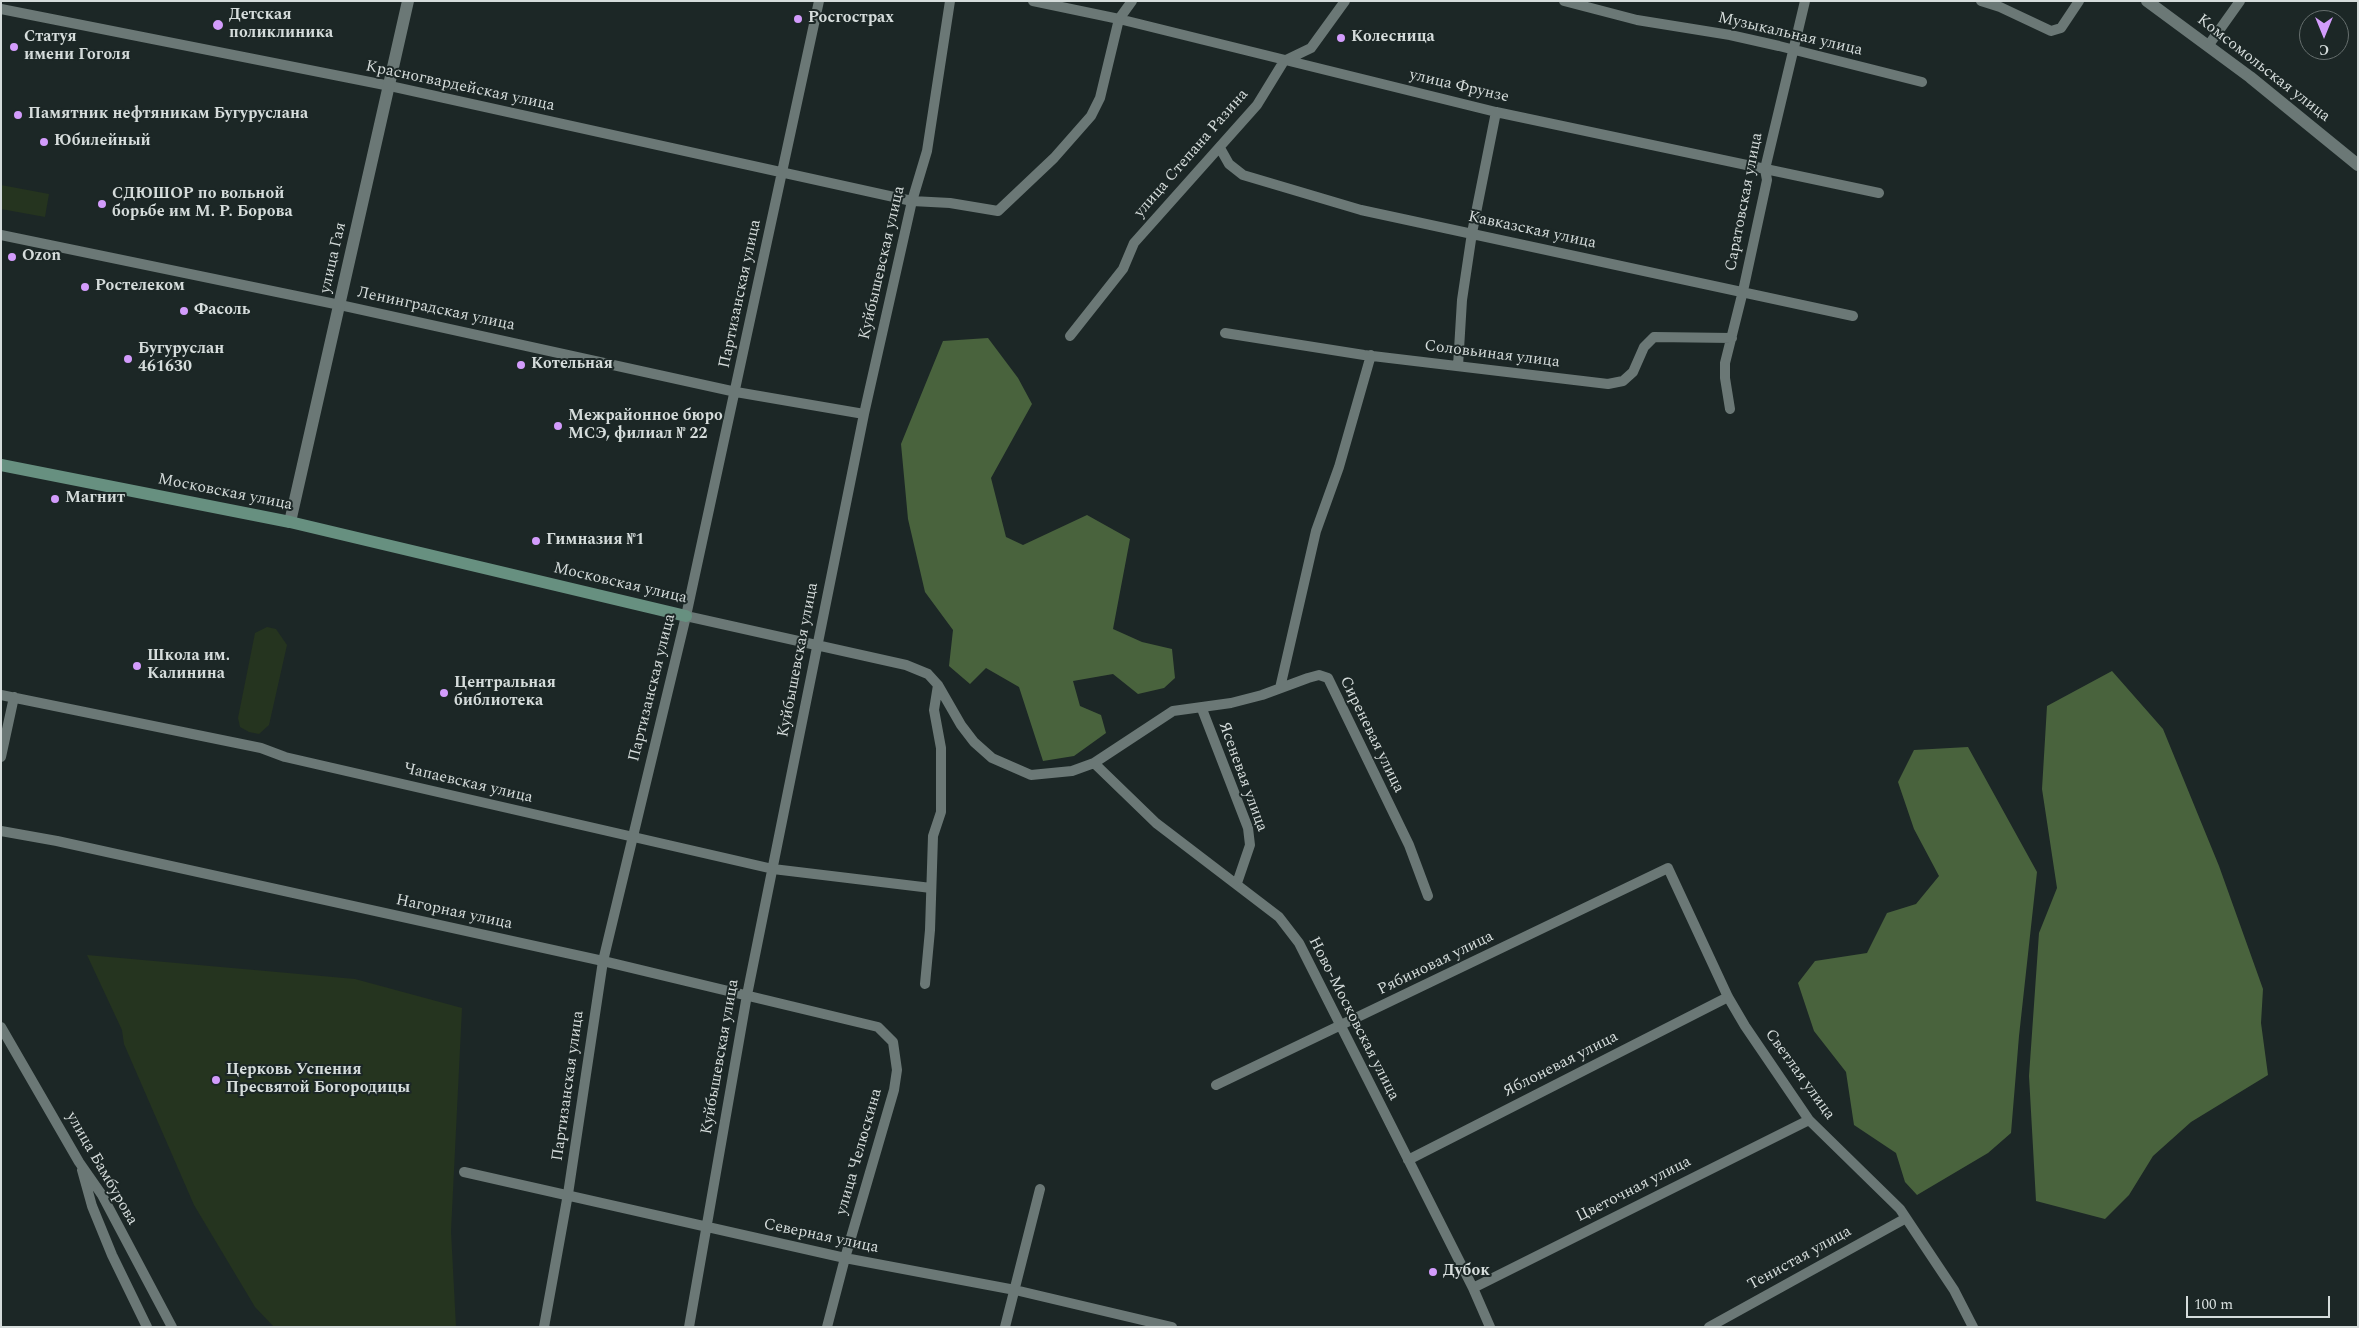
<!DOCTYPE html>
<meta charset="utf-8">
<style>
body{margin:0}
#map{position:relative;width:2359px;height:1328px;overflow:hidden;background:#1c2726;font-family:Spectral,serif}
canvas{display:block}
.frame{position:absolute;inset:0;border:2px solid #d5dcdb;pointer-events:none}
.north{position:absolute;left:2299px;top:10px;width:50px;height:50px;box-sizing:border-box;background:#1c2726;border:1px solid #666f6e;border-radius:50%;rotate:180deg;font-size:14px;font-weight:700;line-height:20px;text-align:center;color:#d5dcdb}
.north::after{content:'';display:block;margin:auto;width:18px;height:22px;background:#d39cfc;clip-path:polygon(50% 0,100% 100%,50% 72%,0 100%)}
.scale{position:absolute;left:2186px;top:1296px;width:144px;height:22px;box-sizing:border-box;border:2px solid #d5dcdb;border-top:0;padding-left:6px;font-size:15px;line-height:18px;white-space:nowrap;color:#d5dcdb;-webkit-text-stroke:4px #1c2726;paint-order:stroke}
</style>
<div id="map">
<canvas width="2359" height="1328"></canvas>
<div class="frame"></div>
<div class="north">С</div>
<div class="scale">100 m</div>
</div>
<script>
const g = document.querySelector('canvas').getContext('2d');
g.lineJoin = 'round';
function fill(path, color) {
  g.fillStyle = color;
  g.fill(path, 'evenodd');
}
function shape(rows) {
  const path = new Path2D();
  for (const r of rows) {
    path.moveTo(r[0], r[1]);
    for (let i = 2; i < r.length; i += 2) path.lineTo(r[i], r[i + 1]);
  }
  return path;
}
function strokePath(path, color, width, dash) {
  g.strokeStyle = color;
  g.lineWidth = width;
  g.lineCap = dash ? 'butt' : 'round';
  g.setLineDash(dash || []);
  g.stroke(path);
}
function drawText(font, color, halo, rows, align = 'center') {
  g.font = font + ' Spectral,serif';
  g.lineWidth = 4;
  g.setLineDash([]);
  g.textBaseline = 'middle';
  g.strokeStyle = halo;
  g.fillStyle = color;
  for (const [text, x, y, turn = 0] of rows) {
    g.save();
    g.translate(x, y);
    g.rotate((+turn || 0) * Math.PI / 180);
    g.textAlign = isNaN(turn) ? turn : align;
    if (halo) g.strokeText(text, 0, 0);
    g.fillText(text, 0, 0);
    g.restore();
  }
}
fill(shape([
 [1,185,49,194,45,217,1,209],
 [267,627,276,629,287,645,269,725,259,734,249,732,240,727,238,718,255,633],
 [87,955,355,979,462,1008,451,1231,456,1327,274,1327,255,1307,194,1205,124,1044,122,1030]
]), '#25341f');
fill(shape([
 [988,338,1018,378,1032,404,991,478,1006,537,1023,545,1087,515,1130,539,1113,629,1142,642,1172,649,1175,678,1164,688,1138,694,1113,674,1073,681,1080,706,1101,715,1106,733,1074,756,1043,761,1019,687,986,668,970,684,949,666,953,630,925,592,908,519,901,444,943,341],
 [2112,671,2163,729,2219,866,2263,989,2261,1023,2268,1075,2191,1122,2153,1156,2129,1195,2105,1219,2036,1201,2029,1076,2039,933,2057,888,2042,789,2047,706],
 [1968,747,2037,872,2019,1036,2011,1133,1988,1153,1917,1195,1905,1182,1896,1153,1854,1125,1846,1072,1814,1031,1798,983,1815,961,1867,953,1887,913,1916,904,1939,876,1914,829,1898,782,1914,750]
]), '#49633d');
strokePath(shape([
 [1033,1,1119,19,1496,112,1879,193],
 [1564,1,1637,20,1730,35,1779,46,1922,82],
 [1981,1,2000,7,2051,31,2061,28,2079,1],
 [1,9,390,86,912,201,950,203,998,211,1054,158,1091,116,1100,98,1119,19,1132,1],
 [2208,46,2240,1],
 [1220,148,1229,164,1243,175,1361,210,1853,316],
 [1,235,340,305,736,392,864,414],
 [1225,333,1364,355,1608,384,1623,381,1633,372,1644,347,1654,337,1732,338],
 [1070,336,1123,269,1134,243,1257,105,1284,61,1311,48,1345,1],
 [1458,366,1462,300,1472,233,1496,112],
 [1730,409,1725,378,1725,363,1743,291,1767,180,1765,169,1805,1],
 [686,616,906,665,928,674,938,685,961,725,974,742,992,758,1031,775,1072,771,1094,763,1173,711,1231,703,1262,695,1308,678,1319,675,1328,678,1409,845,1428,896],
 [1280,688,1316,531,1339,467,1371,355],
 [1,695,261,748,285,757,773,869,931,888],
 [1202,709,1248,828,1250,845,1237,883],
 [1,757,14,697],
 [1094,763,1156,823,1279,917,1299,943,1473,1288,1490,1327],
 [1,831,57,841,603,961,878,1027,893,1042,897,1070,894,1090,845,1258,827,1327],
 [925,984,930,930,933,836,941,812,941,748,934,710,938,685],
 [1,1027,79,1162,102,1195,172,1327],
 [1216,1085,1668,868,1728,997,1745,1026,1809,1120,1900,1209,1954,1290,1973,1327],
 [1408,1160,1728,997],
 [82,1170,92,1206,112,1255,147,1327],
 [464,1172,845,1258,1015,1290,1172,1327],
 [1473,1288,1809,1120],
 [544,1327,568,1194,603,961,686,616,819,1],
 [689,1327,747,995,864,414,912,201,927,151,950,1],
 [1005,1327,1040,1189],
 [1709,1327,1906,1218]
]), '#6b7876', 10);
strokePath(shape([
 [2147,1,2250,77,2358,165],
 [290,522,408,1]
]), '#6b7876', 12);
strokePath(shape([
 [1,465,290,522,686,616]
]), '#679080', 12);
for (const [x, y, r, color] of [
 [798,19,5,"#d39cfc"],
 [218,25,6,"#d39cfc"],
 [1341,38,5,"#d39cfc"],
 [14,47,5,"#d39cfc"],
 [18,115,5,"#d39cfc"],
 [44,142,5,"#d39cfc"],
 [102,204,5,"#d39cfc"],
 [12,257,5,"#d39cfc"],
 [85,287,5,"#d39cfc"],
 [184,311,5,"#d39cfc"],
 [128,359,5,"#d39cfc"],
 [521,365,5,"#d39cfc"],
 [558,426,5,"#d39cfc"],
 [55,499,5,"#d39cfc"],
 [536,541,5,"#d39cfc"],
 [137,666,5,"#d39cfc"],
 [444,693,5,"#d39cfc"],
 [216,1080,5,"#d39cfc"],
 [1433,1272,5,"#d39cfc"]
]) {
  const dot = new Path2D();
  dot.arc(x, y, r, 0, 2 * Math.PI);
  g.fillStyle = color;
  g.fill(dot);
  strokePath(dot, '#1c2726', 2);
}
drawText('bold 16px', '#d5dcdb', '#1c2726', [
 ["Детская",229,16],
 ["поликлиника",229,34],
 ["Росгострах",808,19],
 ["Статуя",24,38],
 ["имени Гоголя",24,56],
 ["Колесница",1351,38],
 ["Памятник нефтяникам Бугуруслана",28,115],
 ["Юбилейный",54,142],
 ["СДЮШОР по вольной",112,195],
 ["борьбе им М. Р. Борова",112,213],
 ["Ozon",22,257],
 ["Ростелеком",95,287],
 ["Фасоль",194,311],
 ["Бугуруслан",138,350],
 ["461630",138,368],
 ["Котельная",531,365],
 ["Межрайонное бюро",568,417],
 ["МСЭ, филиал № 22",568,435],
 ["Магнит",65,499],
 ["Гимназия №1",546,541],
 ["Школа им.",147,657],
 ["Калинина",147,675],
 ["Центральная",454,684],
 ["библиотека",454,702],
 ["Церковь Успения",226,1071],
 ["Пресвятой Богородицы",226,1089],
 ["Дубок",1443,1272]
], 'left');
drawText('16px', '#d5dcdb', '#1c2726', [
 ["Музыкальная улица",1790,35,13],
 ["Комсомольская улица",2263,69,38],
 ["Красногвардейская улица",460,87,12],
 ["улица Фрунзе",1459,87,13],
 ["улица Степана Разина",1192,154,-49],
 ["Саратовская улица",1745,202,-79],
 ["Кавказская улица",1532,231,12],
 ["улица Гая",334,258,-77],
 ["Куйбышевская улица",883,263,-77],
 ["Партизанская улица",741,294,-78],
 ["Ленинградская улица",436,310,12],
 ["Соловьиная улица",1492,355,7],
 ["Московская улица",225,493,11],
 ["Московская улица",620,584,13],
 ["Куйбышевская улица",799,660,-79],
 ["Партизанская улица",653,688,-76],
 ["Сиреневая улица",1371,735,64],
 ["Ясеневая улица",1242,777,70],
 ["Чапаевская улица",468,784,13],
 ["Нагорная улица",454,913,12],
 ["Рябиновая улица",1436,964,-26],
 ["Ново-Московская улица",1353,1019,63],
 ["Куйбышевская улица",721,1057,-80],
 ["Яблоневая улица",1561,1065,-27],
 ["Светлая улица",1799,1075,54],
 ["Партизанская улица",569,1086,-82],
 ["улица Челюскина",860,1152,-74],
 ["улица Бамбурова",101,1169,60],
 ["Цветочная улица",1634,1190,-27],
 ["Северная улица",821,1237,12],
 ["Тенистая улица",1800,1259,-29]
]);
</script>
